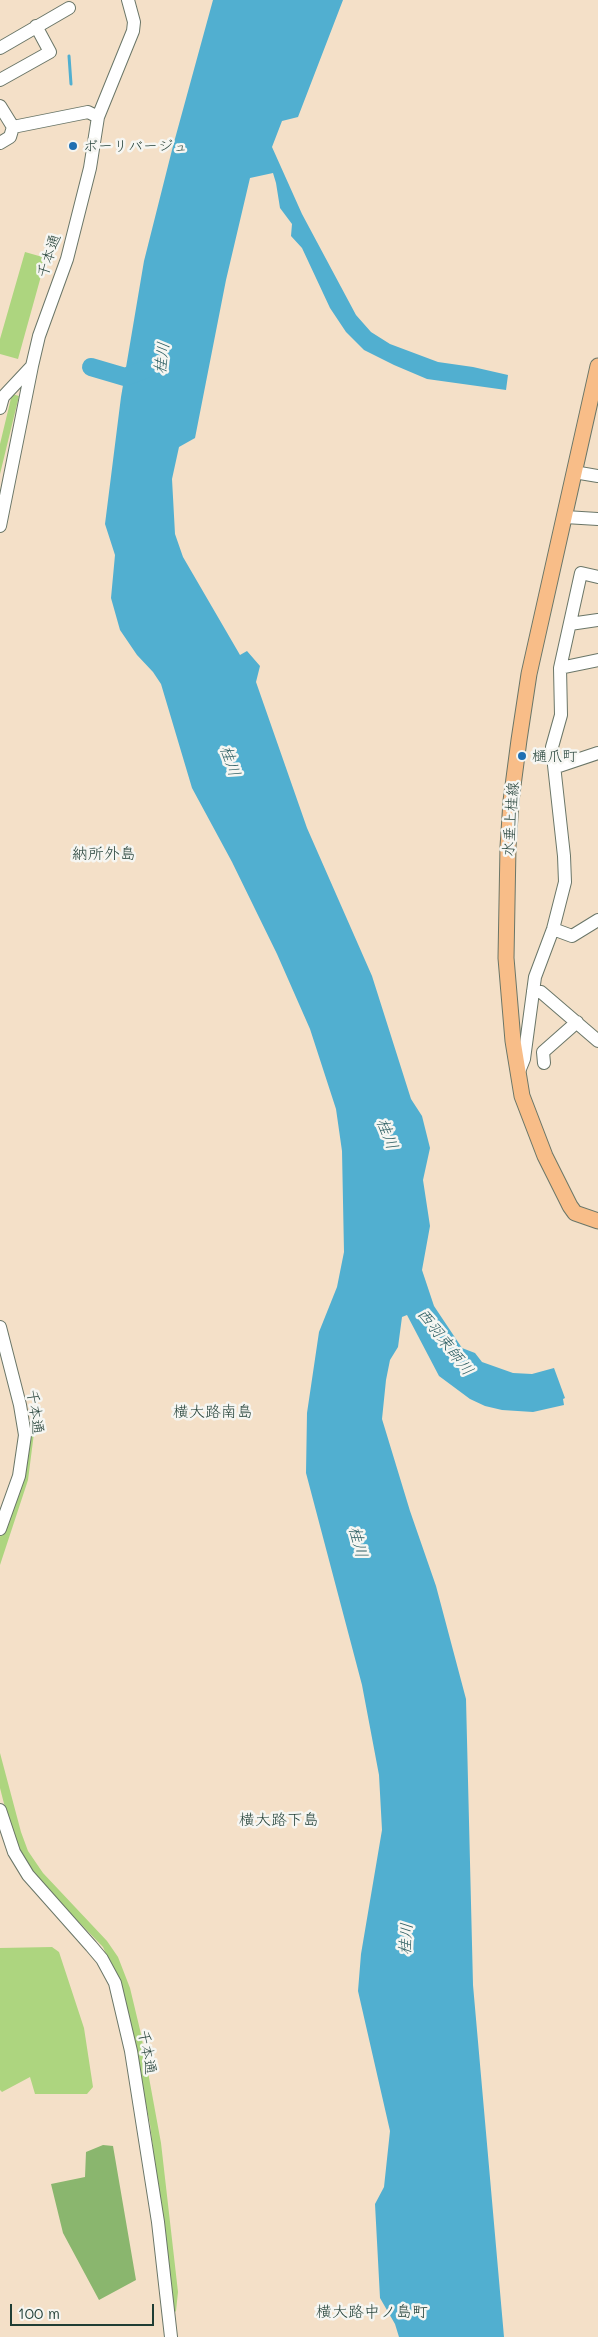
<!DOCTYPE html>
<meta charset="utf-8">
<style>
body{margin:0}
#map{position:relative;width:598px;height:2337px;overflow:hidden;background:#f4e0c8;font-family:Mali,sans-serif}
canvas{display:block}
.scale{position:absolute;left:10px;top:2304px;width:144px;height:22px;box-sizing:border-box;border:2px solid #1f3d34;border-top:0;padding-left:6px;font-size:15px;line-height:18px;white-space:nowrap;color:#1f3d34;-webkit-text-stroke:4px #f6f6f2;paint-order:stroke}
</style>
<div id="map">
<canvas width="598" height="2337"></canvas>
<div class="scale">100 m</div>
</div>
<script>
const g = document.querySelector('canvas').getContext('2d');
g.lineJoin = 'round';
function fill(path, color) {
  g.fillStyle = color;
  g.fill(path, 'evenodd');
}
function shape(rows) {
  const path = new Path2D();
  for (const r of rows) {
    path.moveTo(r[0], r[1]);
    for (let i = 2; i < r.length; i += 2) path.lineTo(r[i], r[i + 1]);
  }
  return path;
}
function strokePath(path, color, width, dash) {
  g.strokeStyle = color;
  g.lineWidth = width;
  g.lineCap = dash ? 'butt' : 'round';
  g.setLineDash(dash || []);
  g.stroke(path);
}
function drawText(font, color, halo, rows, align = 'center') {
  g.font = font + ' Mali,"Klee One",sans-serif';
  g.lineWidth = 5;
  g.setLineDash([]);
  g.textBaseline = 'middle';
  g.strokeStyle = halo;
  g.fillStyle = color;
  for (const [text, x, y, turn = 0] of rows) {
    g.save();
    g.translate(x, y);
    g.rotate((+turn || 0) * Math.PI / 180);
    g.textAlign = isNaN(turn) ? turn : align;
    if (halo) g.strokeText(text, 0, 0);
    g.fillText(text, 0, 0);
    g.restore();
  }
}
fill(shape([
 [25,252,46,258,18,359,0,354,0,339],
 [12,394,19,396,0,474,0,444],
 [26,1420,34,1433,28,1480,0,1565,0,1537,21,1478],
 [0,1753,21,1832,28,1851,43,1873,107,1941,118,1957,130,1988,141,2034,161,2143,178,2292,176,2311,173,2314,150,2124,123,1992,103,1947,50,1892,30,1867,12,1835,0,1788],
 [52,1947,59,1952,84,2028,93,2087,87,2094,35,2094,30,2077,2,2092,0,2090,0,1948]
]), '#add57f');
fill(shape([
 [103,2145,113,2146,136,2280,99,2300,63,2233,51,2184,85,2177,86,2152]
]), '#8ab66e');
fill(shape([
 [213,0,343,0,298,117,282,121,272,147,302,214,356,315,371,332,390,344,438,362,473,367,508,375,506,390,427,379,394,365,364,350,346,332,330,308,302,248,291,236,292,224,280,208,276,183,273,173,250,178,226,280,195,438,179,447,172,479,175,534,183,557,240,655,247,651,260,666,256,682,307,828,372,976,411,1099,422,1116,430,1148,423,1180,430,1226,422,1270,434,1306,462,1348,475,1353,482,1362,513,1373,532,1374,554,1368,565,1398,563,1399,564,1405,533,1412,502,1410,485,1406,470,1399,439,1376,407,1315,402,1317,398,1347,390,1360,386,1380,382,1419,410,1511,436,1586,466,1699,473,1985,504,2337,399,2337,395,2324,380,2298,375,2204,384,2187,390,2131,358,1991,361,1954,382,1830,379,1775,362,1685,306,1473,307,1413,319,1332,337,1287,344,1252,342,1151,336,1109,310,1029,277,954,232,862,192,788,161,684,153,672,137,655,120,630,111,598,115,555,105,524,121,397,144,261,173,146]
]), '#51afd0');
strokePath(shape([
 [69,56,71,84]
]), '#51afd0', 3);
strokePath(shape([
 [91,367,125,377,146,369]
]), '#51afd0', 18);
const minor = shape([
 [0,48,69,8],
 [0,80,50,52,36,26],
 [0,106,13,127,88,112,98,117],
 [0,143,10,137,13,127],
 [0,408,3,397,32,366],
 [574,472,598,476],
 [565,517,598,519],
 [0,526,32,366,39,336,67,259,90,168,98,117,133,31,134,22,128,0],
 [570,624,598,620],
 [560,668,598,660],
 [556,767,598,753],
 [553,929,572,936,598,920],
 [533,991,541,992,598,1041],
 [544,1063,543,1052,577,1022],
 [518,1074,524,1059,535,977,553,929,565,882,564,856,552,747,561,715,560,668,581,573,598,577],
 [0,1327,20,1405,25,1435,19,1476,0,1529],
 [0,1810,14,1852,28,1875,91,1946,102,1959,115,1983,131,2051,158,2222,171,2337]
]);
const major = shape([
 [598,366,529,674,519,740,511,801,508,847,506,958,513,1041,522,1096,545,1156,570,1206,575,1213,598,1221]
]);
strokePath(minor, '#6a7668', 14);
strokePath(major, '#6a7668', 17);
strokePath(minor, '#fff', 12);
strokePath(major, '#f8bd88', 15);
for (const [x, y, r, color] of [
 [73,146,5,"#1f6fb2"],
 [522,756,5,"#1f6fb2"]
]) {
  const dot = new Path2D();
  dot.arc(x, y, r, 0, 2 * Math.PI);
  g.fillStyle = color;
  g.fill(dot);
  strokePath(dot, '#f6f6f2', 2);
}
drawText('15px', '#1f3d34', '#f6f6f2', [
 ["ボーリバージュ",83,146],
 ["樋爪町",532,756]
], 'left');
drawText('15px', '#1f3d34', '#f6f6f2', [
 ["千本通",49,256,-72],
 ["水垂上桂線",511,819,-86],
 ["千本通",35,1412,82],
 ["千本通",147,2052,80]
]);
drawText('italic 16px', '#2e5f63', '#f6f6f2', [
 ["桂川",162,358,-82],
 ["桂川",230,761,71],
 ["桂川",387,1134,69],
 ["西羽束師川",445,1342,52],
 ["桂川",358,1542,76],
 ["桂川",406,1939,-86]
]);
drawText('16px', '#1f3d34', '#f6f6f2', [
 ["納所外島",104,854],
 ["横大路南島",213,1412],
 ["横大路下島",279,1820],
 ["横大路中ノ島町",372,2312]
]);
</script>
